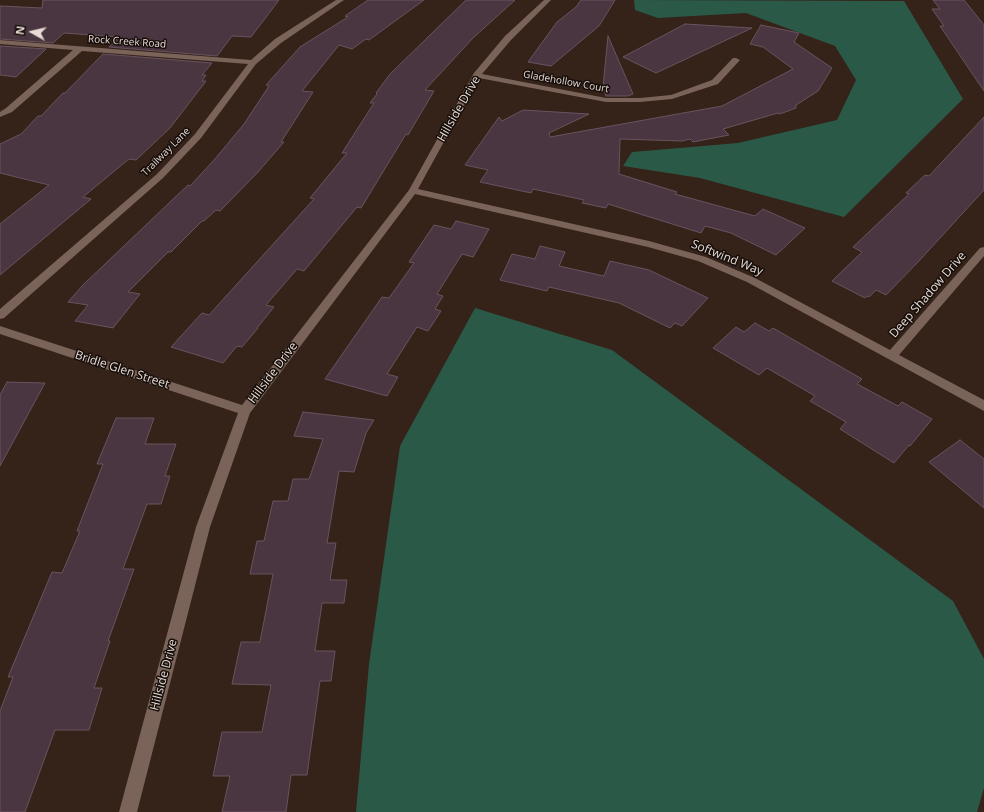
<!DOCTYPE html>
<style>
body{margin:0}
#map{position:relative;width:984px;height:812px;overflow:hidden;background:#352219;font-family:"Open Sans",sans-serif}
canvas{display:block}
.north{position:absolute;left:12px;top:12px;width:40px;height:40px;-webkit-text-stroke:3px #160e0a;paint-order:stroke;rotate:278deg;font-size:11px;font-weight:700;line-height:16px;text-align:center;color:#e8dbd5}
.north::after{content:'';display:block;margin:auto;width:14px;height:18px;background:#e8dbd5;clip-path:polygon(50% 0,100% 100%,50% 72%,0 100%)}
</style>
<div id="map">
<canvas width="984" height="812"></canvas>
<div class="north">N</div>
</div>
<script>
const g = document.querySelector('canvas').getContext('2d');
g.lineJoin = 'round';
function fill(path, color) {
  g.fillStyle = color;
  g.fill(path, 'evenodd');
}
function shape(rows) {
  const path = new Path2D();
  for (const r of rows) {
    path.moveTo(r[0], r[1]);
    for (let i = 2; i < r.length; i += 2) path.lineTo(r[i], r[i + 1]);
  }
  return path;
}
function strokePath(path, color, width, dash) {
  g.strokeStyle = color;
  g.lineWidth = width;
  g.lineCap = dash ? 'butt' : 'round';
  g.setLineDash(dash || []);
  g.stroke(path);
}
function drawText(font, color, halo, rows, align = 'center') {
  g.font = font + ' "Open Sans",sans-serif';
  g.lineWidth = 3;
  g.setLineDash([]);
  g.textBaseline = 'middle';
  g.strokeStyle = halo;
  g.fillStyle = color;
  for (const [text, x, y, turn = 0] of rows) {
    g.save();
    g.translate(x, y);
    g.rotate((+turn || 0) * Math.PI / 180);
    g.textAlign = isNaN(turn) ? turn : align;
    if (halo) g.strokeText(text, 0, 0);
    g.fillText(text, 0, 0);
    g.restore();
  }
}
fill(shape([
 [634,0,904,1,963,99,844,217,700,178,623,166,632,152,738,143,837,120,856,80,835,46,746,13,658,18,635,10],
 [475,308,612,350,953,601,984,659,984,788,977,812,356,812,369,664,400,446]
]), '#2a5a47');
const building = shape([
 [43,0,279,0,251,37,232,36,217,56,109,47,119,37,64,33,53,43,0,39,0,6,42,8,43,0],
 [368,0,424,0,369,40,366,39,352,49,339,45,302,91,313,92,281,142,284,142,258,172,220,211,216,210,204,221,202,221,171,252,168,252,128,292,140,294,113,328,75,321,88,305,68,302,83,285,188,185,190,186,215,159,244,124,269,86,266,85,300,47,348,17,345,16,368,0],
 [466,0,515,0,473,38,425,90,434,91,408,135,406,134,361,208,357,207,304,271,297,269,266,305,274,307,257,328,258,328,242,347,237,346,223,363,171,347,202,313,209,315,314,199,310,198,347,153,342,153,374,103,370,103,377,94,376,93,390,74,466,0],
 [581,0,615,0,599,26,551,66,528,62,557,22,576,7,581,0],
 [933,0,964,0,984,25,984,91,940,26,944,26,932,9,940,9,933,0],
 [685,24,752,28,656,73,623,57,685,24],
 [761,25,799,33,794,42,832,68,818,91,796,105,796,108,780,114,778,113,723,129,729,135,693,142,690,139,682,141,620,139,619,174,677,192,675,194,755,216,763,209,805,228,776,255,731,233,705,226,701,233,608,204,606,208,582,203,584,200,533,189,531,193,480,182,488,170,465,165,499,117,502,121,523,110,589,114,549,133,550,137,722,106,793,69,763,47,750,44,761,25],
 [608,36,633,94,628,96,606,96,603,87,608,36],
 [0,46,46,49,16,77,0,75,0,46],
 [103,54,212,63,202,75,206,75,202,81,206,81,170,128,136,160,129,159,83,197,91,199,0,275,0,224,49,185,0,173,0,144,21,134,38,116,41,116,63,93,65,93,103,54],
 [984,117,984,190,918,262,886,295,876,290,869,297,867,296,865,298,832,281,862,252,853,247,909,194,906,193,925,175,929,176,984,117],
 [456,221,489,229,473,257,462,254,437,294,443,296,435,309,441,311,428,331,417,327,387,374,398,377,387,396,325,379,382,297,389,298,414,263,409,262,434,225,451,229,456,221],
 [540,246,565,252,559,266,604,276,610,261,649,270,708,298,682,326,675,323,670,328,619,303,549,287,547,291,500,280,512,254,535,259,540,246],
 [755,323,769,331,773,328,862,379,857,384,898,406,902,402,932,419,910,446,909,445,894,463,840,429,846,422,810,401,815,396,767,368,759,375,713,348,736,327,744,332,755,323],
 [7,382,45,383,0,466,0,395,7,382],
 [303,412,374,420,366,433,354,472,339,471,327,543,336,543,330,580,347,580,344,603,322,603,315,651,335,651,331,681,320,681,307,775,291,775,286,812,222,812,230,776,213,776,222,732,262,732,271,685,232,684,241,642,260,642,273,574,250,574,257,541,264,541,273,501,288,501,293,479,309,479,323,439,294,436,303,412],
 [116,418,154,418,145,444,176,444,165,476,170,476,161,504,147,504,123,569,134,569,108,641,110,641,94,688,102,688,89,730,55,730,25,812,0,812,0,711,13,677,8,677,52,572,62,573,80,531,77,531,103,464,97,464,116,418],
 [960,440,984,459,984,508,929,462,960,440]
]);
fill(building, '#4a3641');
strokePath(building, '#69535f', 1);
fill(shape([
 [336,0,344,0,281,43,256,64,201,138,163,178,4,318,0,319,0,309,157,174,195,134,248,64,82,51,12,112,0,117,0,112,6,108,73,50,0,44,0,40,251,60,275,39,336,0],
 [544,0,551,0,511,40,482,74,606,98,640,98,671,95,712,80,733,58,736,58,740,60,718,84,672,99,640,102,606,102,479,78,418,189,649,241,706,257,755,278,890,350,980,248,984,247,984,256,899,355,984,400,984,411,747,282,698,261,648,247,415,194,250,413,210,527,137,812,119,812,196,527,238,413,0,334,0,326,242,405,409,190,474,73,505,36,544,0]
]), '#7a6459');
drawText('10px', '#e8dbd5', '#160e0a', [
 ["Rock Creek Road",127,42,4],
 ["Gladehollow Court",566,82,10],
 ["Trailway Lane",166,152,-45]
]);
drawText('12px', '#e8dbd5', '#160e0a', [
 ["Hillside Drive",459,109,-60],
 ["Softwind Way",727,258,22],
 ["Deep Shadow Drive",928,295,-49],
 ["Bridle Glen Street",122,370,18],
 ["Hillside Drive",273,373,-53],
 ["Hillside Drive",164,675,-75]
]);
</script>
